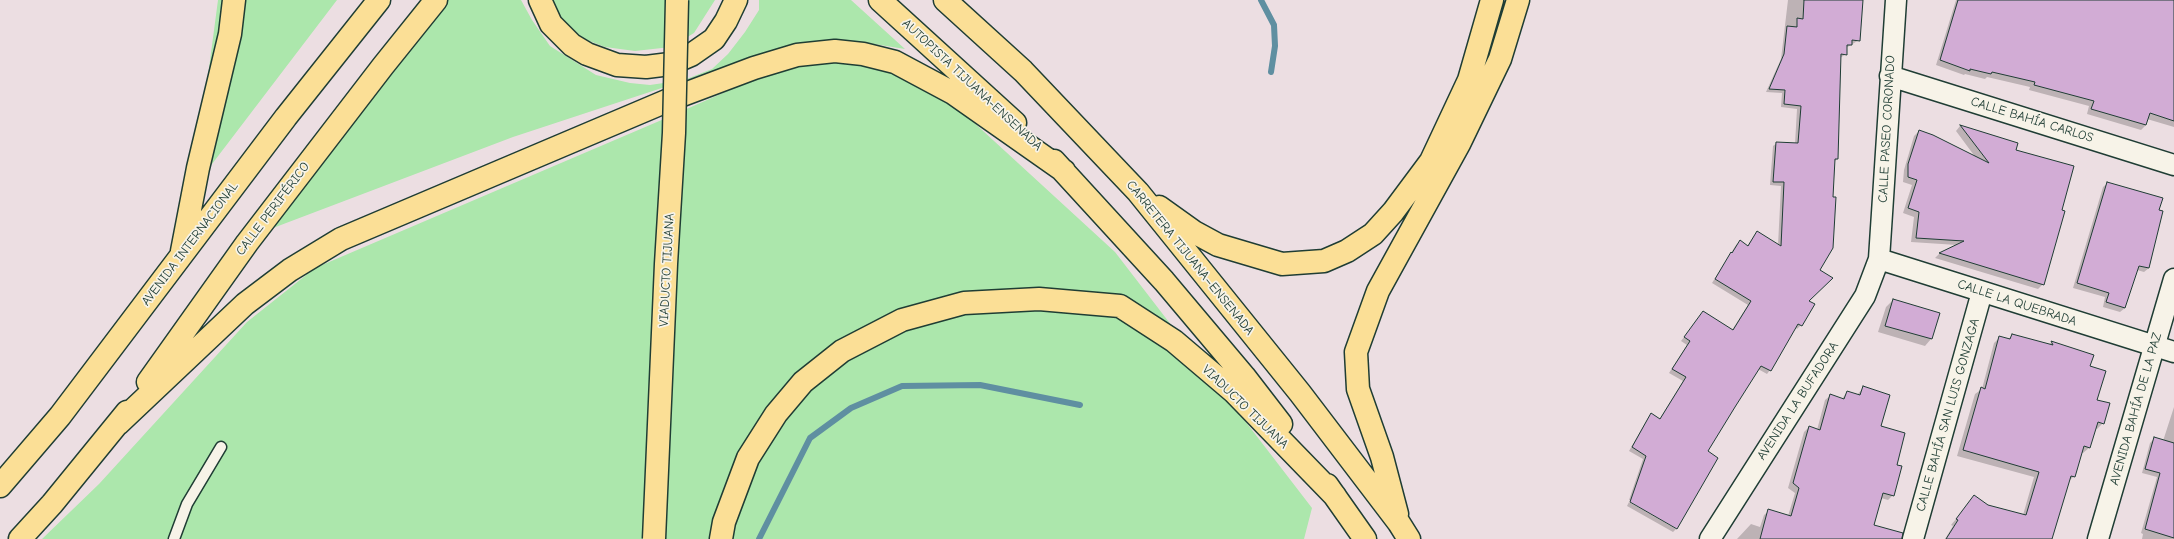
<!DOCTYPE html>
<meta charset="utf-8">
<style>
body{margin:0}
canvas{display:block;background:#ecdee2}
</style>
<canvas width="2174" height="539"></canvas>
<script>
const g = document.querySelector('canvas').getContext('2d');
g.lineJoin = 'round';
function fill(path, color) {
  g.fillStyle = color;
  g.fill(path, 'evenodd');
}
function shape(rows) {
  const path = new Path2D();
  for (const r of rows) {
    path.moveTo(r[0], r[1]);
    for (let i = 2; i < r.length; i += 2) path.lineTo(r[i], r[i + 1]);
  }
  return path;
}
function strokePath(path, color, width, dash) {
  g.strokeStyle = color;
  g.lineWidth = width;
  g.lineCap = dash ? 'butt' : 'round';
  g.setLineDash(dash || []);
  g.stroke(path);
}
function drawText(font, color, halo, rows, align = 'center') {
  g.font = font + ' "Comic Neue",sans-serif';
  g.lineWidth = 3.5;
  g.setLineDash([]);
  g.textBaseline = 'middle';
  g.strokeStyle = halo;
  g.fillStyle = color;
  for (const [text, x, y, turn = 0] of rows) {
    g.save();
    g.translate(x, y);
    g.rotate((+turn || 0) * Math.PI / 180);
    g.textAlign = isNaN(turn) ? turn : align;
    if (halo) g.strokeText(text, 0, 0);
    g.fillText(text, 0, 0);
    g.restore();
  }
}
fill(shape([
 [218,0,337,0,193,189],
 [429,0,521,0,532,20,550,46,596,75,630,83,650,85,684,80,712,69,728,54,745,32,759,10,759,0,851,0,905,49,855,41,819,42,753,58,513,137,273,228,237,245],
 [549,0,715,0,694,33,671,47,635,51,605,47,584,39,554,12],
 [859,58,921,74,1115,252,1312,508,1304,539,42,539,99,484,247,322,315,268,657,122,791,63]
]), '#ace7ac');
fill(shape([
 [1788,0,1862,0,1859,40,1846,48,1846,54,1840,58,1837,159,1834,162,1819,270,1801,325,1797,329,1795,327,1770,370,1767,374,1758,369,1707,451,1677,527,1629,500,1643,459,1629,451,1648,418,1651,414,1659,420,1683,381,1669,373,1687,345,1681,341,1700,316,1732,330,1748,305,1712,283,1736,245,1740,242,1747,246,1757,232,1778,245,1781,186,1770,185,1773,146,1777,143,1795,144,1797,109,1781,107,1782,93,1766,92,1781,59],
 [1956,0,2174,0,2174,127,2147,119,2146,125,2141,130,2087,114,2089,106,2029,90,2030,87,1987,77,1985,79,1965,74,1964,75,1936,65],
 [1960,126,2017,143,2014,151,2043,284,2038,289,1935,258,1939,254,1957,245,1911,242,1914,217,1903,213,1912,185,1903,182,1904,170,1914,136,1919,131,1976,158,1956,131],
 [2108,183,2162,212,2149,268,2144,272,2137,270,2125,308,2120,312,2103,307,2105,297,2073,288,2103,187],
 [1893,300,1931,339,1925,346,1878,332,1886,307],
 [2012,335,2048,345,2051,343,2093,355,2089,367,2096,400,2103,423,2097,429,2095,428,2089,448,2083,453,2081,453,2074,476,2068,482,2051,539,1945,539,1953,526,1951,525,1975,496,1988,506,2023,515,2034,477,1957,456,1975,394,1982,389,1994,343,2000,337,2008,340],
 [1863,388,1895,465,1893,495,1888,500,1881,498,1873,525,1880,539,1737,539,1751,524,1760,527,1764,515,1769,511,1788,516,1795,493,1788,488,1804,432,1809,427,1817,430,1825,400,1830,396,1842,399,1847,392,1857,395],
 [2174,407,2174,539,2142,539,2143,534,2141,533,2157,477,2142,473,2150,443,2154,439,2163,441],
 [1629,502,1676,529,1673,532,1627,506]
]), '#0003');
strokePath(shape([
 [1261,0,1274,25,1275,46,1271,72],
 [759,539,810,438,851,408,902,386,980,385,1080,405]
]), '#5f8fa1', 6);
const building = shape([
 [1804,0,1863,0,1860,41,1852,40,1852,45,1847,45,1847,55,1841,54,1838,159,1835,159,1833,197,1836,197,1833,248,1820,270,1833,278,1809,301,1815,304,1802,326,1798,324,1771,371,1761,366,1735,407,1708,451,1718,458,1677,529,1630,502,1646,456,1632,447,1651,413,1660,419,1686,377,1672,369,1690,341,1684,337,1703,311,1733,330,1751,301,1715,279,1731,252,1732,253,1740,240,1748,246,1757,231,1781,246,1784,182,1773,182,1776,142,1798,143,1801,106,1784,104,1785,90,1769,89,1784,54,1787,26,1797,27,1797,18,1803,19,1804,0],
 [1958,0,2174,0,2174,121,2150,113,2146,125,2091,109,2094,101,2034,85,2035,82,1992,72,1991,74,1970,69,1970,71,1940,60,1958,0],
 [1960,125,2018,143,2016,150,2074,166,2062,210,2065,211,2044,285,1939,253,1964,241,1916,238,1919,212,1908,208,1917,180,1908,177,1908,164,1919,130,1933,135,1989,163,1960,125],
 [2107,182,2163,198,2159,210,2163,211,2149,268,2139,266,2125,308,2106,302,2109,293,2077,283,2107,182],
 [1893,299,1940,313,1932,339,1885,326,1893,299],
 [2012,334,2053,345,2051,341,2094,355,2090,366,2106,371,2097,400,2110,403,2104,424,2098,422,2090,448,2084,446,2075,477,2071,476,2052,539,1946,539,1958,520,1956,519,1974,495,1988,505,2026,515,2039,472,1963,450,1981,387,1985,389,1999,336,2010,339,2012,334],
 [1863,386,1890,395,1881,426,1905,433,1897,465,1902,466,1894,496,1883,493,1874,525,1903,533,1902,539,1760,539,1768,509,1791,516,1799,488,1793,483,1809,426,1820,430,1830,394,1844,399,1847,391,1860,395,1863,386],
 [2154,437,2174,443,2174,538,2145,529,2160,473,2145,469,2154,437]
]);
fill(building, '#d2acd5');
strokePath(building, '#1f3d34', 1);
const lane = shape([
 [174,539,187,504,221,447]
]);
const street = shape([
 [1890,76,2174,165],
 [1879,259,2174,352],
 [1710,539,1865,296,1879,259,1896,0],
 [1913,539,1982,292],
 [2098,539,2174,279]
]);
const highway = shape([
 [540,0,551,24,572,45,587,54,617,65,646,67,670,64,691,55,714,39,726,21,736,0],
 [880,0,1015,123],
 [945,0,1023,71,1138,192,1300,393,1399,523,1409,539],
 [1054,161,1164,281,1244,376,1281,424],
 [1159,207,1194,232,1218,245,1282,264,1324,261,1347,251,1373,234,1393,212,1431,161,1469,80,1492,0],
 [182,251,198,168,230,34,234,0],
 [148,382,247,243,383,66,436,0],
 [118,424,245,304,290,270,341,239,669,100,754,68,797,55,835,51,863,54,895,62,953,93,1064,171],
 [1327,485,1365,539],
 [0,486,60,416,286,117,379,0],
 [1397,514,1382,457,1358,389,1356,352,1378,291,1459,144,1500,59,1518,0],
 [20,539,52,504,127,412],
 [721,539,724,522,748,458,776,414,803,382,842,351,902,320,964,303,1039,299,1120,306,1174,341,1234,392,1335,496]
]);
strokePath(lane, '#1f3d34', 13);
strokePath(street, '#1f3d34', 23);
strokePath(highway, '#1f3d34', 25);
strokePath(lane, '#f7f3e8', 10);
strokePath(street, '#f7f3e8', 20);
strokePath(highway, '#fbdf96', 22);
const highwayBridge = shape([
 [654,539,666,264,674,133,677,0]
]);
strokePath(highwayBridge, '#1f3d34', 25, []);
strokePath(highwayBridge, '#fbdf96', 22);
drawText('13px', '#1f3d34', '#f7f3e8', [
 ["AUTOPISTA TIJUANA-ENSENADA",972,85,43],
 ["CALLE BAHÍA CARLOS",2032,120,17],
 ["CALLE PASEO CORONADO",1887,129,-87],
 ["CALLE PERIFÉRICO",273,209,-53],
 ["AVENIDA INTERNACIONAL",190,244,-53],
 ["CARRETERA TIJUANA–ENSENADA",1190,258,51],
 ["VIADUCTO TIJUANA",667,270,-87],
 ["CALLE LA QUEBRADA",2017,303,18],
 ["AVENIDA LA BUFADORA",1798,401,-57],
 ["VIADUCTO TIJUANA",1245,407,44],
 ["AVENIDA BAHÍA DE LA PAZ",2136,409,-74],
 ["CALLE BAHÍA SAN LUIS GONZAGA",1948,415,-74]
]);
</script>
